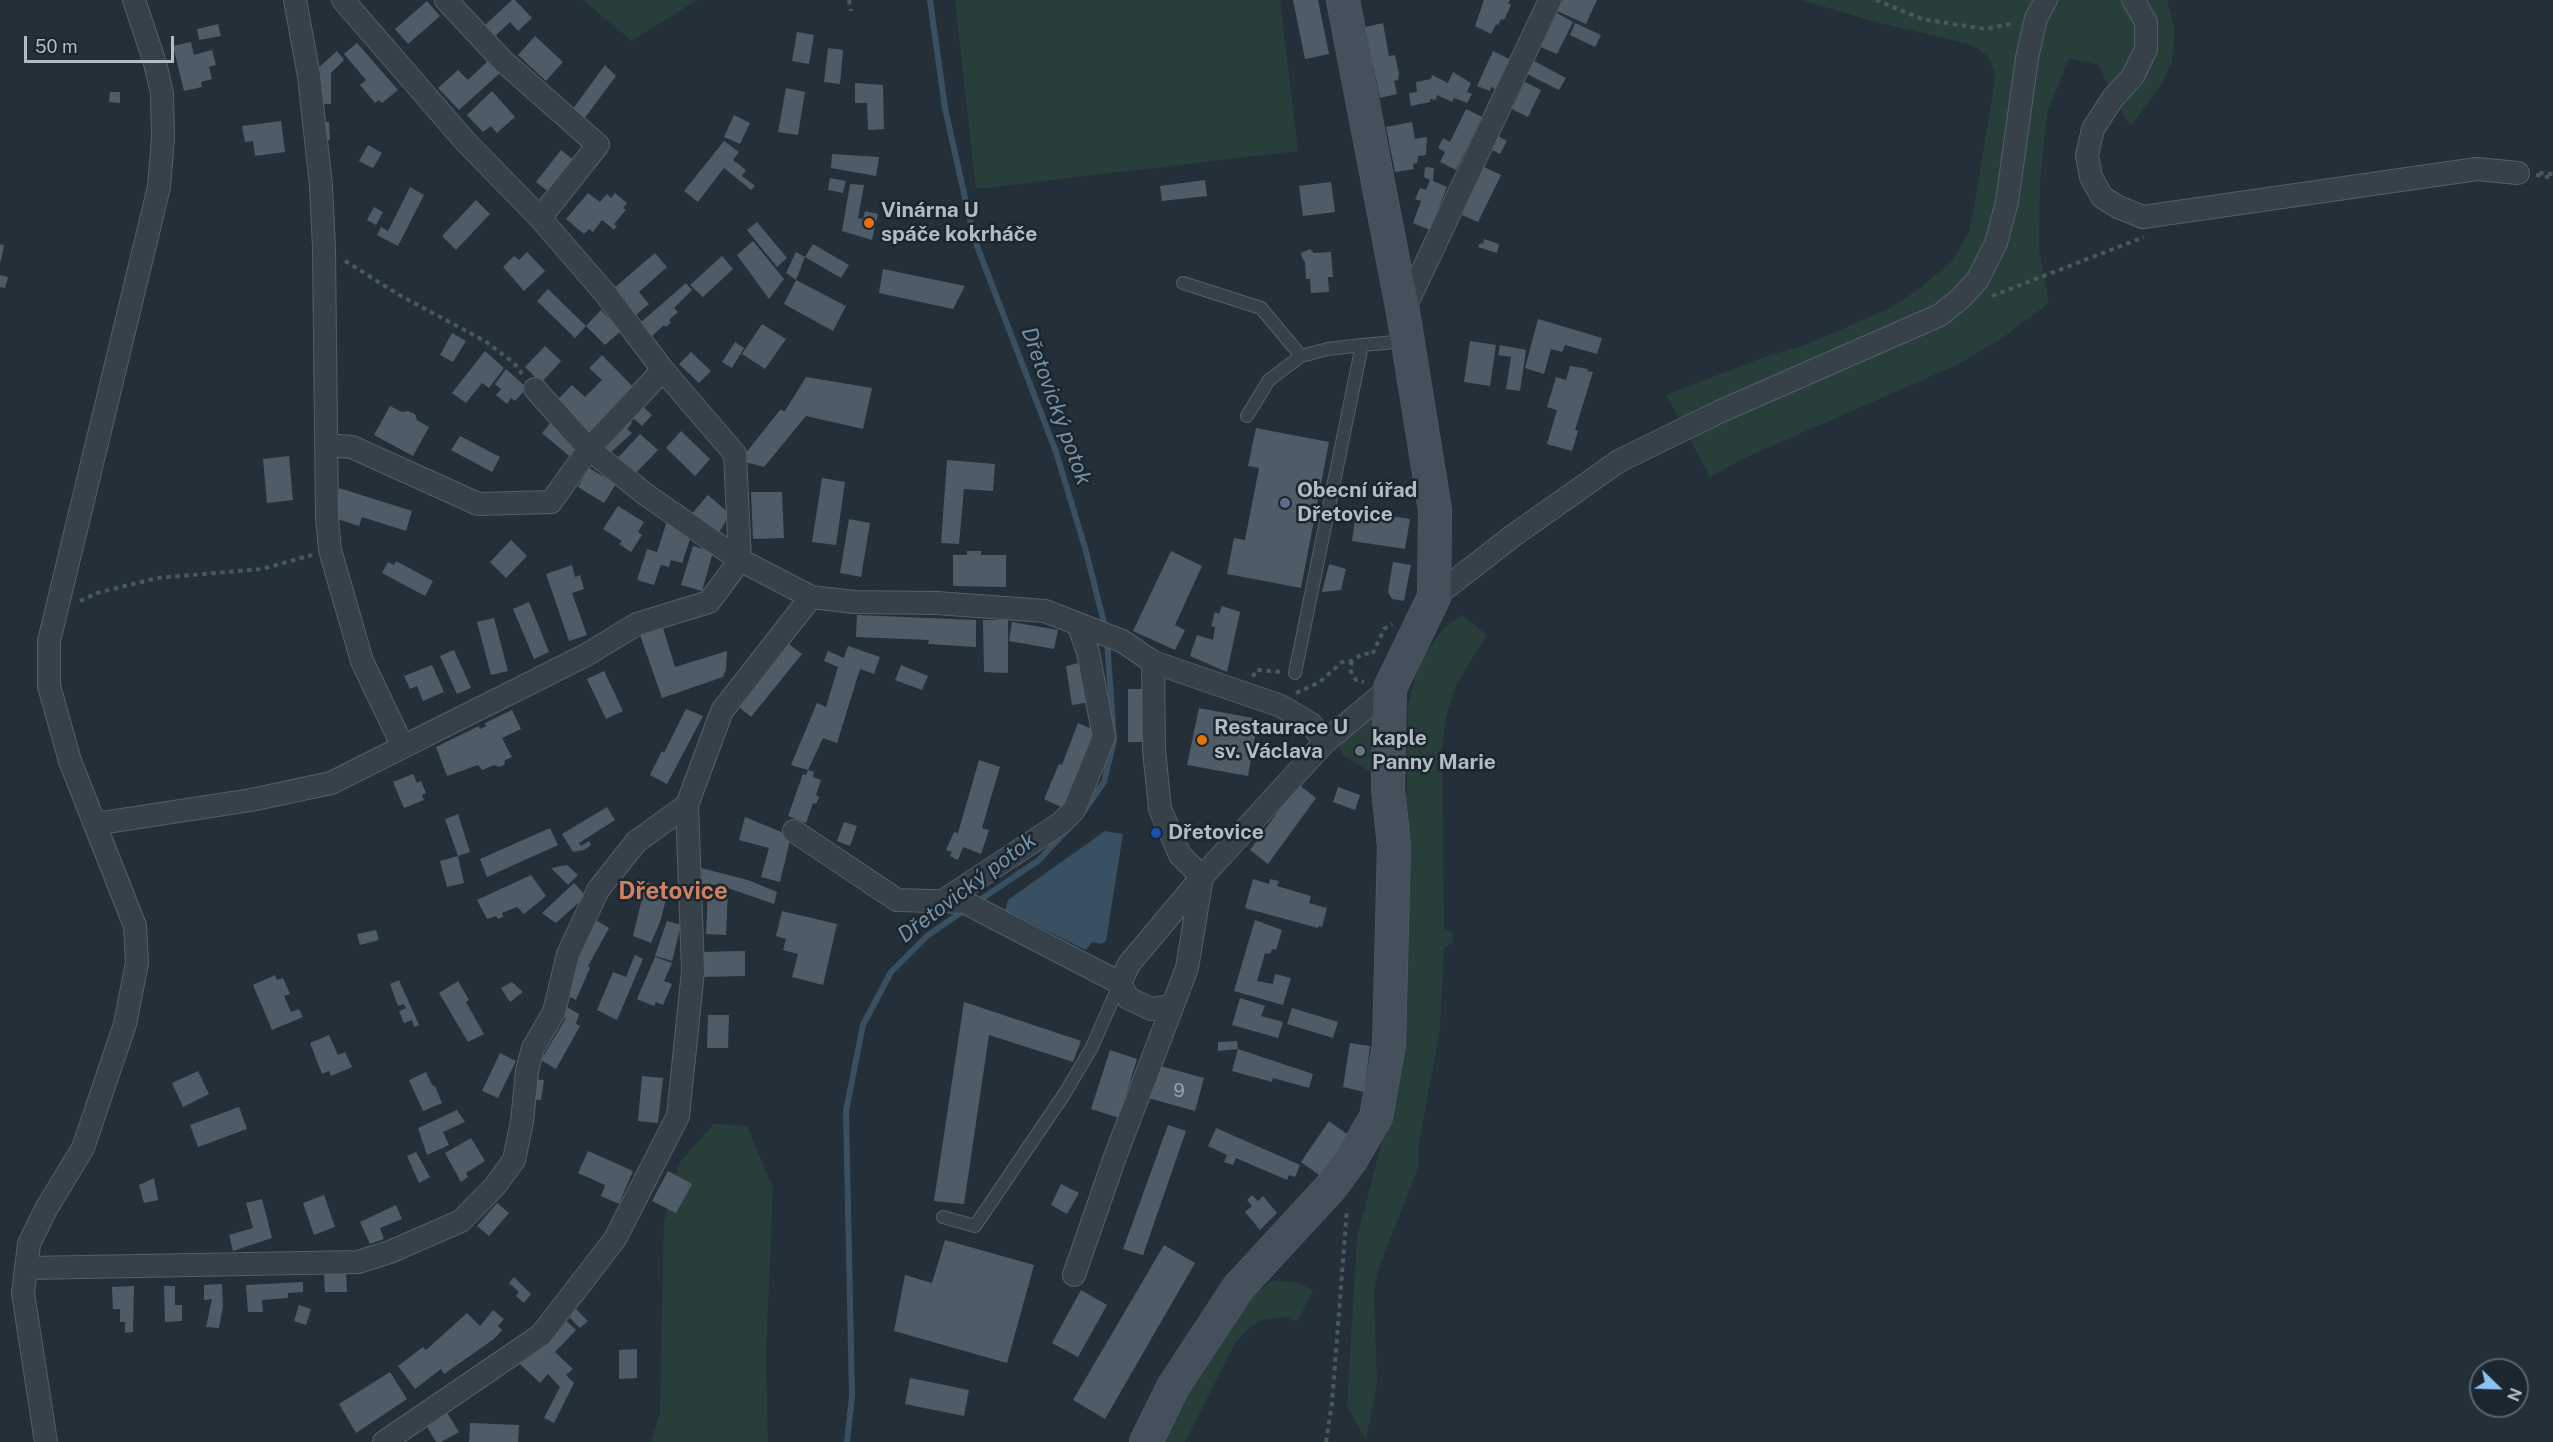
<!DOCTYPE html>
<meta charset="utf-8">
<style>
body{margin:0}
#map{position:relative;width:2553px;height:1442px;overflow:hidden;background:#233039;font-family:"Public Sans",sans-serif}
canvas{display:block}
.north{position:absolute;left:2469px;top:1358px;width:60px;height:60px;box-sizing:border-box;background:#1c262e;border:2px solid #58626a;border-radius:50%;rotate:113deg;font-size:16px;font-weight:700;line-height:24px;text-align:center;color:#b1bcc5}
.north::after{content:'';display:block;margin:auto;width:21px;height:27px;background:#89c2f2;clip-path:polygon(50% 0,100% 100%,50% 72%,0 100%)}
.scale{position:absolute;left:24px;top:36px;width:150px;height:27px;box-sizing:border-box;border:3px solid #b1bcc5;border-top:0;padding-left:8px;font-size:18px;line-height:21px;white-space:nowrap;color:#b1bcc5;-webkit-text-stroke:4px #1c262e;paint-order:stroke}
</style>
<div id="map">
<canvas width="2553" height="1442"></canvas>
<div class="north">N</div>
<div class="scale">50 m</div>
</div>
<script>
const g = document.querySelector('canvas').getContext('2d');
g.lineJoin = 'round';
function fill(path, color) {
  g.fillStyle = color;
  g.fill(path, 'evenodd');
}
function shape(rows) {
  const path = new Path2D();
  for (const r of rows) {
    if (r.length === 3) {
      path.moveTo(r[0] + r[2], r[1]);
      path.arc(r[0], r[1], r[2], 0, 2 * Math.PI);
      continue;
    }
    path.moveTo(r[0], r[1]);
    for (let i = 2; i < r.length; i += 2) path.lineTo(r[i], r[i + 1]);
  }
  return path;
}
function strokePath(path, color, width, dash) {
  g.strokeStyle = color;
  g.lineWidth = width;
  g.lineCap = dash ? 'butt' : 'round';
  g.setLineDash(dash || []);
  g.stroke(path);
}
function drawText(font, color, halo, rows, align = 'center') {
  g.font = font + ' "Public Sans",sans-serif';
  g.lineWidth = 5;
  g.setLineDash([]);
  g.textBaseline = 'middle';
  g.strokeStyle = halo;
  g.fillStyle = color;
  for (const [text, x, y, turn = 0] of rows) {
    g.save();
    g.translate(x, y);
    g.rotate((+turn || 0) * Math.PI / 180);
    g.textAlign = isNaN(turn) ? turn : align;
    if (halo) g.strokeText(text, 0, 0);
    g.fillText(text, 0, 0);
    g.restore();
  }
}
fill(shape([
 [583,0,697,0,632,41],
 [955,0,1280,0,1298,151,976,189],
 [1802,0,2167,0,2175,30,2172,62,2159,89,2131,126,2113,98,2099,65,2069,58,2047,114,2040,182,2039,250,2049,303,2001,339,1957,365,1742,459,1710,477,1666,395,1767,356,1808,344,1890,308,1919,289,1954,259,1969,231,1975,202,1994,86,1995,74,1989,58,1979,49,1968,44,1868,20],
 [1462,615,1487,635,1456,685,1446,718,1442,748,1444,928,1453,933,1453,942,1444,948,1440,1029,1418,1149,1419,1165,1378,1270,1374,1291,1377,1384,1366,1440,1347,1406,1357,1237,1401,1069,1408,705,1421,657,1445,627],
 [1374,715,1375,775,1343,755,1338,744],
 [714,1124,747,1126,773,1188,766,1354,768,1442,651,1442,660,1411,664,1223,679,1163],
 [1272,1281,1295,1282,1313,1290,1297,1322,1285,1317,1263,1320,1251,1326,1235,1343,1185,1442,1164,1442,1188,1396,1251,1298]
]), '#283e3b');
fill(shape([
 [1105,831,1123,834,1106,941,1101,944,1092,942,1086,950,1005,910,1008,900]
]), '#395062');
strokePath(shape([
 [930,0,945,108,974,238,1056,452,1086,551,1105,627],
 [1084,811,1104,782,1114,740,1107,640],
 [977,902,1039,860,1067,830],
 [847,1442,852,1396,846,1111,863,1025,891,972,927,936,966,909]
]), '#395062', 6);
fill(shape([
 [512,0,515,0,532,18,518,31,510,22,494,37,484,26],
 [1293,0,1318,0,1329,54,1305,59],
 [1484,0,1510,0,1508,3,1511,5,1504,20,1501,19,1498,25,1496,24,1491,34,1475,26],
 [1563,0,1597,0,1586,24,1557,11],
 [427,1,440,16,408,44,395,29],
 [1557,13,1573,22,1557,54,1541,47],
 [1383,23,1389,56,1395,55,1399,74,1398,80,1394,81,1397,94,1380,98,1365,27],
 [1575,23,1601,35,1595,47,1570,35],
 [218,24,221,36,199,40,197,29],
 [797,32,814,35,809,64,792,61],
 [535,36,563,62,546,81,518,55],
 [191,42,194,55,212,50,216,65,209,67,212,79,201,82,202,87,184,91,173,46],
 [357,43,398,90,382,103,379,100,375,103,360,85,366,80,344,54],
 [828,48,843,50,840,84,824,82],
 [337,51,344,60,331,73,331,104,320,104,317,69],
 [1493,51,1509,59,1495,89,1491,87,1490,91,1477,86],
 [489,60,500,73,459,110,438,88,458,70,468,80],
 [1534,61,1566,78,1559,90,1527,74],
 [605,65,616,76,581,123,569,114],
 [1453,72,1471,83,1467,92,1472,94,1467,103,1454,98,1452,102,1437,95,1436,100,1430,99,1430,102,1411,106,1409,93,1417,92,1416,82,1431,79,1432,75,1448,83],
 [1525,82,1541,90,1528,117,1512,109],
 [855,83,883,85,884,129,868,130,867,103,855,103],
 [786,88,805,92,798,135,778,132],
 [492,91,515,117,497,133,491,126,483,132,467,115],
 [110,92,120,92,120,103,109,102],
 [1466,109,1482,117,1456,170,1440,162,1445,152,1438,148,1443,138,1450,142],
 [734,115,750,123,740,144,724,137],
 [281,121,285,152,255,156,253,141,245,142,242,126],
 [323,122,329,122,330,140,325,140],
 [1412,122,1415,139,1427,137,1426,155,1418,156,1417,163,1413,164,1414,169,1395,172,1386,127],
 [1498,136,1507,141,1500,154,1492,150],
 [724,141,739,152,733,160,746,170,742,176,755,186,751,190,724,168,698,202,684,191],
 [368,145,382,153,373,168,359,161],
 [561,150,575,161,550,193,536,182],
 [832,154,879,157,876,176,831,168],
 [1425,167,1434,168,1433,181,1447,187,1430,230,1413,223,1421,201,1415,199,1420,188,1426,190,1430,180,1424,177],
 [1484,167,1501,175,1478,222,1462,215],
 [830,178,846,181,843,193,828,190],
 [1205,180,1207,196,1162,201,1160,186],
 [1331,182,1335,212,1303,216,1299,186],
 [850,184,864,185,858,218,863,219,865,211,878,214,872,240,842,231],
 [410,187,424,195,398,246,377,235,381,227,388,231],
 [588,193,600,202,607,194,611,198,615,193,627,203,623,208,626,210,614,224,617,226,614,230,602,220,593,232,589,229,584,234,566,219],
 [476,200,490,214,456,250,442,236],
 [374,207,383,212,376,225,367,220],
 [757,222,787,258,777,267,747,230],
 [1484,239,1499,244,1497,253,1478,247,1480,243,1483,244],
 [753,241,784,279,769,299,737,255],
 [0,244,4,245,1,261,0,261],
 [813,244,849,265,841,278,805,257,796,280,786,273,796,252,805,257],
 [1310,249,1314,253,1331,252,1333,277,1328,277,1329,292,1311,293,1310,279,1306,279,1305,262,1302,258,1301,253],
 [527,252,545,271,524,291,503,267,514,256,519,260],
 [655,253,667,267,639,292,649,304,636,315,614,288],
 [722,256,733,269,703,297,690,285],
 [883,269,965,286,953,309,879,293],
 [0,275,8,277,5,288,0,287],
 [796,280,846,306,833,331,784,304],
 [686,283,692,290,674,308,678,312,669,320,671,322,666,327,664,325,652,336,640,323],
 [548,289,586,326,575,338,537,301],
 [601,310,621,331,605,345,586,326],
 [1538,319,1602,338,1597,354,1565,345,1562,352,1551,349,1544,374,1525,368],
 [762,324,786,339,765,369,742,354],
 [452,333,466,341,453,362,440,355],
 [1470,341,1496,345,1490,386,1464,382],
 [735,342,744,348,732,368,722,362],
 [1500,345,1526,350,1520,391,1506,389,1511,357,1498,355],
 [545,346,561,361,541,383,525,367],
 [485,351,504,368,489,388,482,383,466,403,452,393],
 [691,352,711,371,699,383,679,364],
 [602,355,636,390,589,437,557,400,572,385,585,397,602,380,589,368],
 [1570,366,1588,369,1587,371,1593,372,1575,430,1578,431,1572,451,1547,444,1557,410,1547,407,1556,377,1566,380],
 [506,369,527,388,515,401,511,398,507,404,496,395,501,389,495,384],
 [806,377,872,388,863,429,806,416,764,467,745,462,745,454,780,410,785,411],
 [639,403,652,415,642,426,629,414],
 [390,406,402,412,408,411,415,414,417,420,429,427,413,456,374,435],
 [627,417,632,423,627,429,632,433,608,455,596,446],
 [552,421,584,449,574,460,542,433],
 [1256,428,1329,442,1301,588,1227,574,1234,538,1245,540,1259,468,1248,466],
 [681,431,710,459,695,476,666,448],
 [640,434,658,450,633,476,615,461],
 [460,436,500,457,492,472,451,450],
 [289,456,293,500,267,503,263,459],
 [947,460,995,464,993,491,964,489,959,544,941,543],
 [589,468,616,484,604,503,578,487],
 [822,478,845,482,836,545,812,542],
 [339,488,412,511,406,531,362,517,359,526,334,518],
 [751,492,782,492,784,538,753,539],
 [708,495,730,514,715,539,688,518],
 [618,506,644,522,638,532,642,535,631,552,619,544,622,541,603,529],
 [1356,511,1410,519,1405,549,1352,541],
 [849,519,870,523,861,577,840,573],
 [667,521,691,536,682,563,671,560,669,567,661,565,654,585,637,580,647,549,657,552],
 [511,540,527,556,506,578,490,562],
 [693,546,713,552,702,591,681,585],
 [967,551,981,551,981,555,1006,555,1006,587,953,586,953,555,967,555],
 [1171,551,1202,566,1175,625,1185,630,1175,650,1133,631],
 [396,561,433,581,425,596,382,573,388,562,394,565],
 [1393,562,1411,565,1404,601,1392,599,1388,592],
 [1329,564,1346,569,1341,590,1322,592],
 [572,565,575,577,580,575,584,589,572,593,587,635,569,641,546,574],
 [529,602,549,652,534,659,513,609],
 [1222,606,1240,612,1227,672,1190,656,1197,635,1213,640,1215,627,1211,626,1215,612,1219,614],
 [857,615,976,620,976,647,928,644,929,640,856,637],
 [494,618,508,671,491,675,477,622],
 [983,620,1008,620,1008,673,984,672],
 [1012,622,1058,630,1054,649,1009,641],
 [662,625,675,667,727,651,726,669,723,677,662,698,639,632],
 [785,641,802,654,751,717,734,703],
 [848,646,880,657,874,674,860,669,837,743,823,738,808,770,791,765,817,703,826,707,838,667,824,661,828,651,844,658],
 [454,650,471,688,457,694,440,656],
 [1083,662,1090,702,1072,705,1066,666],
 [432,665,444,692,423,701,417,686,410,689,404,676],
 [901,665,928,676,922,690,895,680],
 [604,671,623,711,606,719,587,679],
 [1128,689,1145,689,1145,742,1128,742],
 [1199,708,1258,719,1248,776,1187,765],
 [686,709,703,716,667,784,650,775,662,751,664,753],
 [512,710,521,729,502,738,512,757,505,760,504,765,499,767,494,765,482,770,478,765,447,776,436,747,479,726,480,729,486,726,485,723],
 [1078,723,1095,730,1065,809,1044,799,1059,764,1062,765],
 [1360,752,5.5],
 [979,760,1000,767,982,828,989,830,981,854,963,847,958,860,950,856,952,852,946,850,954,832,958,833],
 [808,770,814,772,813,777,821,780,816,795,819,797,816,804,813,803,806,823,788,816,803,774,806,775],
 [413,774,417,783,421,781,426,793,422,795,424,800,404,808,393,782],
 [1298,784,1316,798,1268,864,1250,850],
 [1338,787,1360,795,1355,810,1333,802],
 [607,807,615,820,579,843,581,846,589,841,591,845,584,850,573,852,562,834],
 [458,814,470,852,458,856,445,819],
 [745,817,791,836,780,882,761,877,769,848,739,840],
 [844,822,857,826,850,846,837,841],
 [550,828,558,845,487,877,480,859],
 [458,856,464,883,447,887,440,861],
 [567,865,578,875,568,885,551,868],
 [701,868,748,880,777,892,774,904,719,885,702,884],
 [531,875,546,896,524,914,517,907,502,913,503,917,498,919,496,916,487,919,477,900],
 [1253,879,1269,884,1270,879,1279,881,1277,886,1311,896,1309,903,1327,908,1322,927,1319,926,1318,928,1245,908],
 [646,882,669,888,660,922,651,943,633,936],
 [574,883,586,896,556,923,542,913],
 [708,889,728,890,726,935,706,934],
 [782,911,837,924,823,985,792,977,798,954,783,950,786,939,776,936],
 [593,918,609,928,588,966,590,968,576,1000,566,995,578,962,570,957],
 [1255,920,1282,930,1276,950,1272,949,1270,954,1265,953,1257,981,1273,984,1275,974,1291,978,1283,1005,1234,991],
 [667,921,681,925,672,961,655,956],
 [376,930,379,940,360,945,357,934],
 [745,951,745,976,699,977,699,952],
 [635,955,643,959,617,1020,597,1010,613,972,626,977],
 [655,957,672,963,664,981,672,984,663,1005,656,1002,654,1006,637,999],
 [275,975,277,980,283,978,290,994,284,996,291,1012,299,1009,303,1017,272,1030,253,985],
 [399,980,419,1025,414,1027,412,1020,404,1023,399,1011,406,1008,404,1004,398,1006,390,984],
 [458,981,469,1000,466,1002,484,1034,468,1042,439,993],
 [512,982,523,992,510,1002,501,988],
 [1240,998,1265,1006,1261,1016,1283,1022,1278,1038,1232,1025],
 [964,1002,1081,1041,1073,1062,989,1035,964,1204,934,1201],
 [563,1005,579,1014,576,1024,580,1026,556,1069,541,1060,566,1018,560,1015],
 [1292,1008,1338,1022,1333,1038,1287,1024],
 [708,1015,729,1015,728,1048,707,1048],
 [329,1035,338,1055,345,1052,352,1067,331,1076,329,1071,322,1074,310,1043],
 [1237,1041,1238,1049,1218,1051,1218,1042],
 [1350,1043,1370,1046,1364,1092,1343,1087],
 [1238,1049,1313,1074,1309,1088,1273,1078,1272,1082,1232,1071],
 [1110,1050,1137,1059,1119,1118,1091,1109],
 [500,1053,516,1061,498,1098,482,1091],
 [1157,1065,1204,1078,1195,1111,1148,1098],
 [198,1071,209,1094,183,1107,172,1083],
 [426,1072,432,1085,435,1086,442,1103,423,1111,409,1080],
 [642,1076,663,1078,658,1123,638,1121],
 [530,1079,544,1080,541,1100,528,1099],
 [239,1107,247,1129,198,1147,190,1125],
 [457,1110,465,1122,443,1132,449,1145,427,1155,418,1128],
 [1329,1121,1351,1137,1322,1177,1301,1162],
 [1168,1125,1186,1131,1143,1255,1123,1249],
 [1216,1128,1300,1165,1295,1177,1289,1175,1287,1180,1236,1158,1233,1165,1224,1162,1227,1155,1208,1146],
 [471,1138,485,1161,466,1173,468,1177,461,1182,445,1153],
 [588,1151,633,1171,619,1204,601,1196,605,1185,578,1173],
 [416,1152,430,1177,419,1183,407,1156],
 [668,1171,692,1184,676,1213,652,1201],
 [154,1178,158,1200,144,1203,139,1185],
 [1061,1184,1079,1193,1067,1214,1051,1205],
 [324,1195,335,1227,314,1235,303,1203],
 [1252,1195,1258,1201,1263,1196,1277,1213,1260,1230,1245,1212,1252,1206,1247,1200],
 [262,1199,272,1238,233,1251,229,1235,253,1228,246,1203],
 [497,1203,509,1213,489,1236,477,1226],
 [396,1205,402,1219,380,1228,384,1239,370,1244,360,1222],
 [945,1240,1034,1265,1007,1363,894,1331,905,1275,932,1283],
 [1164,1245,1195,1263,1105,1419,1073,1400],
 [324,1274,346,1274,347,1292,325,1292],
 [514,1277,531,1294,524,1303,516,1296,519,1292,509,1283],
 [303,1282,303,1292,288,1293,288,1298,262,1300,263,1312,248,1312,246,1285],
 [222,1284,223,1306,219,1328,206,1327,212,1299,204,1300,204,1285],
 [134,1286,133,1332,125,1333,125,1322,120,1322,120,1309,113,1309,112,1287],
 [164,1286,175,1286,175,1305,182,1305,182,1321,165,1322],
 [1081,1290,1107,1305,1078,1357,1052,1343],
 [299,1305,311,1309,306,1325,294,1321],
 [575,1308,588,1321,580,1328,568,1316],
 [493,1310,504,1319,498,1326,502,1330,494,1339,444,1374,441,1369,415,1389,398,1366,423,1347,426,1350,467,1313,480,1326],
 [563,1318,576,1330,555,1352,573,1369,566,1375,574,1383,554,1423,544,1418,560,1387,548,1374,540,1383,519,1363],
 [637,1349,637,1378,619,1379,619,1350],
 [390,1372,407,1399,356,1433,339,1404],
 [910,1378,969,1390,964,1416,905,1404],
 [446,1411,459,1432,441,1442,436,1442,425,1423],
 [470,1423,519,1425,518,1442,469,1442]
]), '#4e5c67');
const lane = shape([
 [1183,283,1261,308,1301,356],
 [1247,416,1269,380,1301,356,1328,349,1362,345],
 [1295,673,1362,345,1407,341],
 [943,1217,975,1226,1065,1093,1092,1047,1120,983]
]);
const street = shape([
 [295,0,309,76,321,186,324,248,327,518,330,550,362,661,403,747],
 [343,0,465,141,540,218,605,293,663,370,735,454,740,560],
 [446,0,503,61,598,145,540,218],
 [2133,0,2146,22,2146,49,2133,76,2113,98,2093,129,2087,155,2091,177,2102,197,2118,207,2143,217,2477,169,2518,173],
 [1403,312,1550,0],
 [535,389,589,449,645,494,740,560],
 [326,445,352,447,478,504,551,502,589,449,663,370],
 [1434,597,1514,535,1619,461,1721,411,1940,315,1961,298,1978,279,1996,243,2007,202,2027,58,2036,18,2046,0],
 [95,824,251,800,331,783,586,655,637,624,709,602,740,560,811,597,854,602,937,603,1045,611,1122,641,1153,662,1281,706,1311,724,1325,742],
 [794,831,897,900,964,902,1120,983,1129,964,1202,877,1180,855,1160,809,1154,750,1153,662],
 [943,901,1061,823,1074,810,1104,737,1088,652,1078,624],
 [1120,983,1128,998,1151,1009,1172,1006],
 [28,1268,358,1262,390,1252,461,1221,495,1186,514,1160,522,1122,527,1071,533,1048,554,1012,568,954,598,890,636,842,687,805],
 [1074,1275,1115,1157,1187,968,1202,877,1325,742,1390,688],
 [46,1442,23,1293,29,1244,46,1209,83,1148,125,1024,137,963,135,926,70,761,49,686,49,641,159,187,163,138,162,93,155,63,134,0],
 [384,1442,541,1335,615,1239,678,1116,693,971,687,805,722,711,811,597]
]);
const secondary = shape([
 [1146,1442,1173,1387,1238,1288,1331,1187,1351,1160,1376,1117,1389,1045,1394,846,1388,789,1390,688,1434,597,1435,510,1403,312,1343,0]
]);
strokePath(lane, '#545f67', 14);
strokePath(street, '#545f67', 24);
strokePath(secondary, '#545f67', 34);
strokePath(shape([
 [849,0,851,11],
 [1876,0,1922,19,1985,29,2015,23],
 [2539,173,2553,174],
 [2536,175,2553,178],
 [345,261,401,296,485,341,514,363,522,374],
 [1992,296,2144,237],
 [80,601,97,593,157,578,262,569,312,555],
 [1352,661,1350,668,1352,675,1356,680,1364,682],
 [1253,677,1256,670,1282,672],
 [1296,693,1320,682,1342,662,1352,661,1364,653,1372,655,1384,629,1392,624],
 [1326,1442,1332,1403,1347,1209]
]), '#465a5a', 4, [4.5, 4.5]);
strokePath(lane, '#364149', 12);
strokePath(street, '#364149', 22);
strokePath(secondary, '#44515c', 33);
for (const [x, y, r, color] of [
 [869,223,6,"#e8710a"],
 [1285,503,6,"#5c6f8a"],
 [1202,740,6,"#e8710a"],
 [1360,751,6,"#6b7280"],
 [1156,833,6,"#1a4fb4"]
]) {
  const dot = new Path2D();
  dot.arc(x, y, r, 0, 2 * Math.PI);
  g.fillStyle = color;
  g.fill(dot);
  strokePath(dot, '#1c262e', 2);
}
drawText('18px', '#98a4ae', null, [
 ["9",1179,1091]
]);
drawText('bold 21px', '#b1bcc5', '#1c262e', [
 ["Vinárna U",881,211],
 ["spáče kokrháče",881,235],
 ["Obecní úřad",1297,491],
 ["Dřetovice",1297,515],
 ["Restaurace U",1214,728],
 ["sv. Václava",1214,752],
 ["kaple",1372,739],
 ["Panny Marie",1372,763],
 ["Dřetovice",1168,833]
], 'left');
drawText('italic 22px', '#7392a8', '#1c262e', [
 ["Dřetovický potok",1056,406,70],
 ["Dřetovický potok",967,888,-37]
]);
drawText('bold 24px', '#ce8163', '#1c262e', [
 ["Dřetovice",673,892]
]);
</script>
